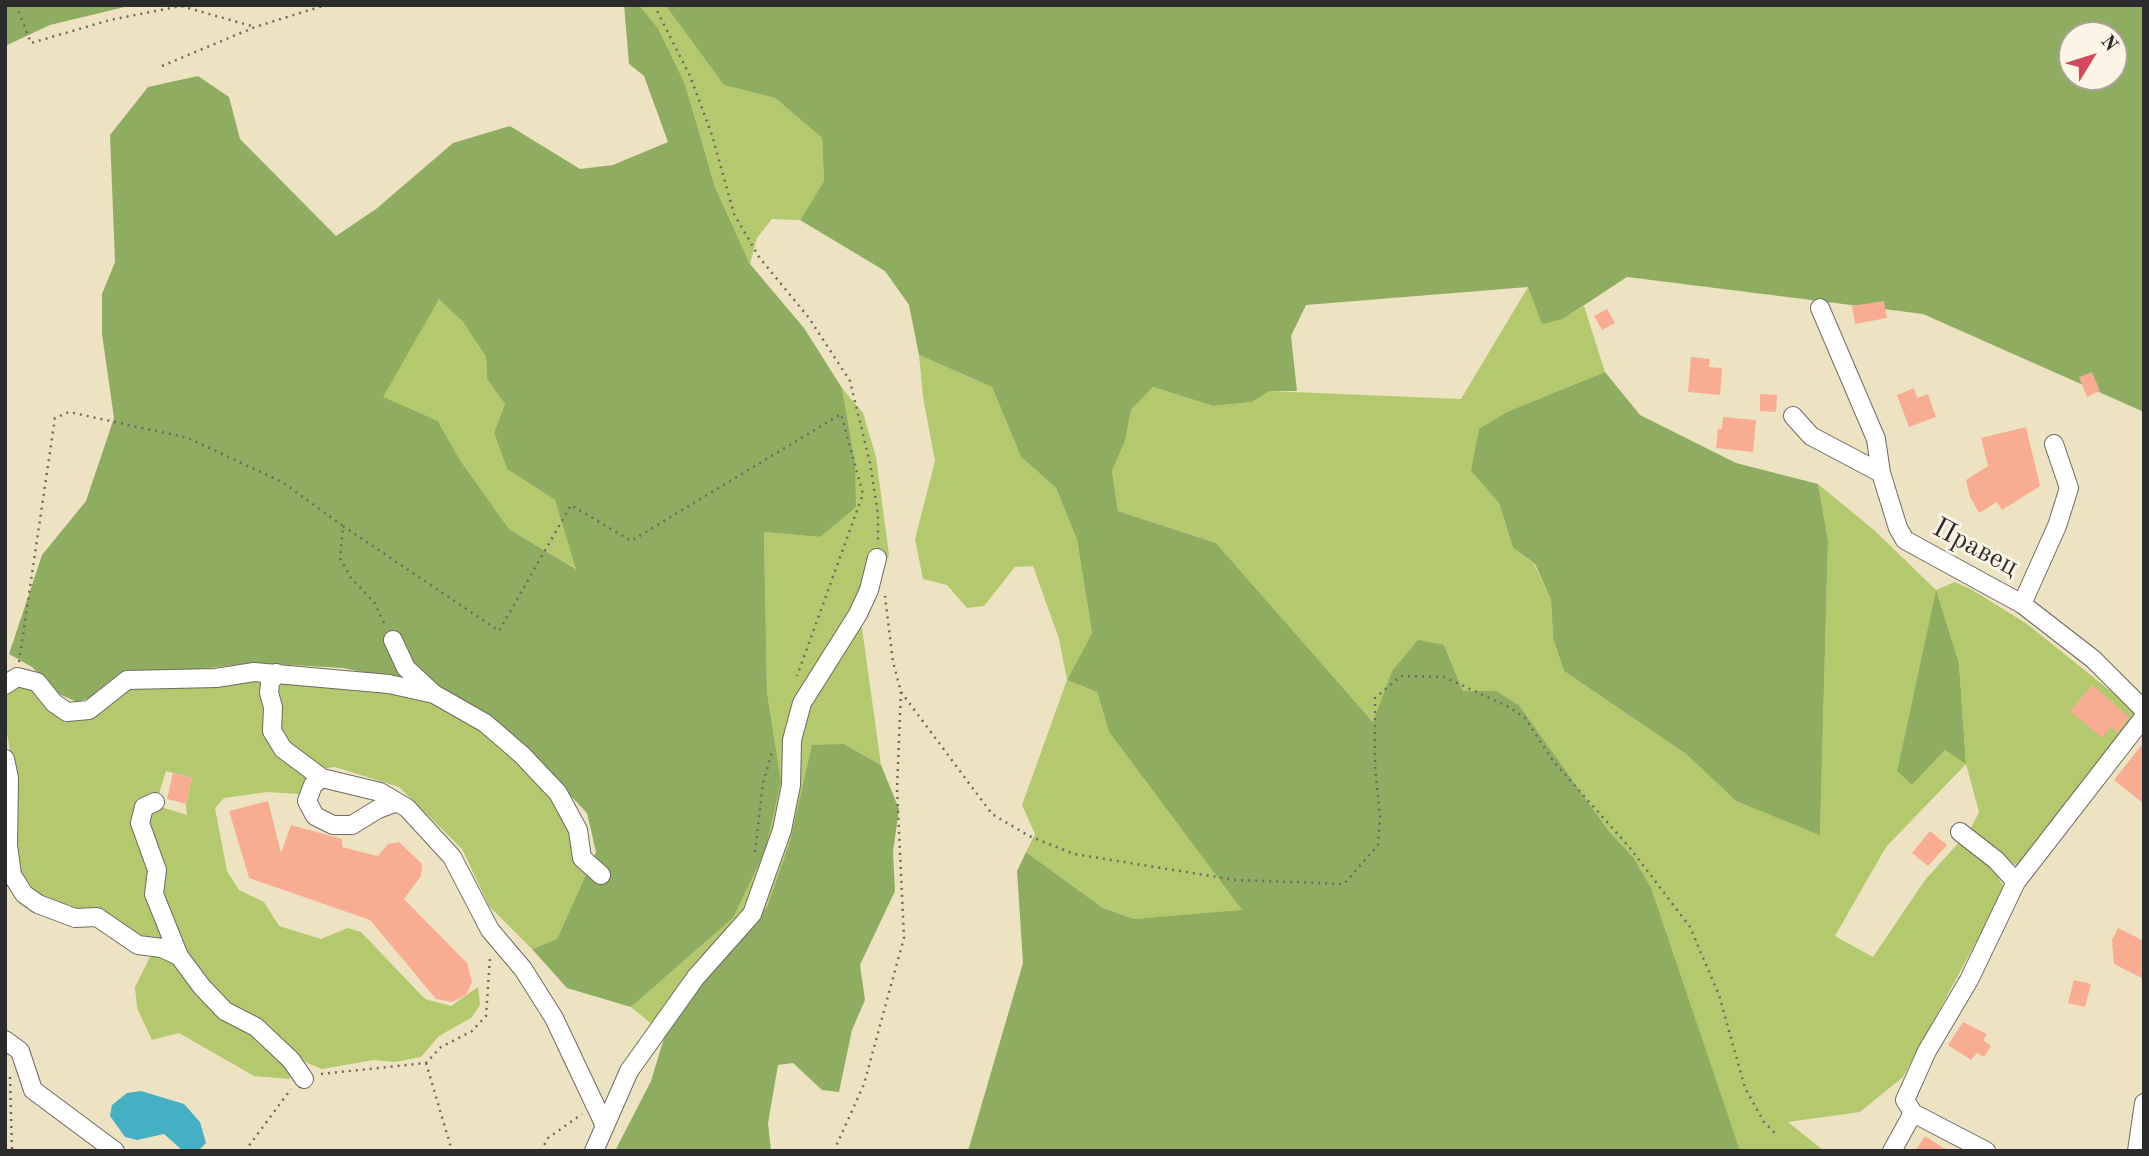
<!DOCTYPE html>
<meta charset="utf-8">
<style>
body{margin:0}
#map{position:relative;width:2149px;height:1156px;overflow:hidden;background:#ede3c3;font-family:"Old Standard TT",serif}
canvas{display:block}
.frame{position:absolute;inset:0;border:7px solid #2b2b2b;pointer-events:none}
.north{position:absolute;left:2058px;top:21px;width:70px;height:70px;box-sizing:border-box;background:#fcf5e5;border:2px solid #a8a49b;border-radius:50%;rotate:52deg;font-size:19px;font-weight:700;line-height:28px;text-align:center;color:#2b2b2b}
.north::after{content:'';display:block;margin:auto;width:24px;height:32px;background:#d1495b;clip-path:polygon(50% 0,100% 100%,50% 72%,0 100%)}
</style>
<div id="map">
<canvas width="2149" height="1156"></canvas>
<div class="frame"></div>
<div class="north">N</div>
</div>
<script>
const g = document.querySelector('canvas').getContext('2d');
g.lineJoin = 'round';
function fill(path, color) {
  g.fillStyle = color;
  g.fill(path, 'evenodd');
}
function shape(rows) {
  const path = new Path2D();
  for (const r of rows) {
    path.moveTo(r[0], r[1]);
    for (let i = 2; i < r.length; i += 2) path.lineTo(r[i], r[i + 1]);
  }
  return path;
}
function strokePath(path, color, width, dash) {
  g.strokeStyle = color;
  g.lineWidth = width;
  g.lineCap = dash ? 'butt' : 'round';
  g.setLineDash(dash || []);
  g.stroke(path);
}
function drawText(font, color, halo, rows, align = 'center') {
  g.font = font + ' "Old Standard TT",serif';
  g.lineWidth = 6;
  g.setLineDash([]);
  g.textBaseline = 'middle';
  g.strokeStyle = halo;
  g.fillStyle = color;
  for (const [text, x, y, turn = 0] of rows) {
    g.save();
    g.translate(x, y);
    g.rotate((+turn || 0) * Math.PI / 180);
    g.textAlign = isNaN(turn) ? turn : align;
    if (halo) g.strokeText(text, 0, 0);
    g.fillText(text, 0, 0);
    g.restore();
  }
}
fill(shape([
 [639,5,665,5,724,85,775,98,822,138,824,181,800,220,772,219,757,238,750,264,715,187,685,84,658,28],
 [1528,287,1563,319,1584,306,1605,372,1509,411,1471,471,1499,503,1513,548,1534,564,1551,600,1553,638,1564,671,1686,754,1736,801,1820,834,1828,540,1818,484,1874,530,1936,590,1955,582,1974,591,2027,624,2138,713,2018,867,1970,830,1979,812,1966,764,1886,847,1835,936,1873,957,1925,880,1961,840,1987,858,2005,889,1903,1077,1860,1112,1788,1122,1824,1151,1740,1151,1633,857,1608,830,1519,705,1496,691,1463,691,1444,645,1392,671,1374,723,1216,543,1118,511,1112,471,1125,441,1131,410,1153,387,1213,406,1252,402,1270,391,1461,399],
 [1936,591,1959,663,1966,763,1945,750,1912,785,1897,771],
 [439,298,463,322,486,357,487,379,505,404,494,433,507,469,555,500,577,569,509,529,460,460,438,421,382,398],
 [919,355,992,387,1021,457,1056,488,1077,540,1092,633,1067,680,1097,692,1109,732,1243,911,1134,919,1103,908,1026,852,1035,834,1022,805,1067,680,1059,639,1033,566,1015,567,984,606,967,608,947,585,923,579,915,539,935,461,923,397],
 [842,388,863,413,876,457,889,555,861,621,881,765,844,744,791,838,767,907,685,997,665,1035,631,1007,733,918,781,781,767,692,764,532,820,537,855,462],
 [262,679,267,735,284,755,312,776,299,794,267,792,224,798,215,808,227,871,239,890,264,902,279,926,321,939,348,928,361,932,425,999,451,1006,478,987,480,1005,471,1018,439,1036,421,1057,395,1062,374,1060,322,1069,300,1060,209,987,184,949,160,899,160,865,147,825,150,812,161,807,187,815,186,804,192,778,166,771,158,797,148,798,139,807,134,825,148,862,150,899,164,938,161,942,144,939,115,919,88,909,70,912,36,897,16,875,15,777,5,723,5,695,9,686,18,683,34,689,58,714,82,717,106,706,127,686],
 [284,679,396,692,445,705,509,752,556,800,588,870,557,939,532,949,489,906,462,849,399,787,335,767,320,769,286,744,278,733,274,689],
 [152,953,176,962,289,1067,290,1079,254,1076,179,1033,152,1040,137,1008,135,987]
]), '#b4c96d');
fill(shape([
 [5,5,133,5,50,25,5,46],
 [624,5,639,5,658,28,685,84,715,187,750,264,804,328,842,388,855,462,856,507,820,537,764,532,767,692,781,781,765,851,733,918,631,1007,567,988,532,949,557,939,596,852,587,813,540,764,478,709,438,687,343,668,252,663,176,672,77,702,59,694,32,667,9,654,42,555,86,501,114,418,102,334,102,294,115,262,110,135,148,87,198,76,229,97,240,139,336,236,376,209,453,143,510,126,580,169,613,165,668,142,644,76,629,64],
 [439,299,463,322,486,357,487,379,505,404,494,433,507,469,555,500,576,569,509,529,460,460,438,421,383,397],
 [665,5,2144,5,2144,412,1923,314,1627,277,1563,319,1542,324,1528,287,1306,305,1291,336,1297,391,1270,391,1252,402,1213,406,1153,387,1131,410,1125,441,1112,471,1118,511,1216,543,1373,722,1392,671,1418,640,1444,645,1463,691,1496,691,1519,705,1608,830,1633,857,1651,888,1740,1151,968,1151,1023,963,1017,871,1026,852,1103,908,1134,919,1242,910,1109,732,1097,692,1067,680,1092,633,1077,540,1056,488,1021,457,992,387,919,355,909,305,885,271,800,220,824,181,822,138,775,98,724,85],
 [2072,35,2114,35,2114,77,2072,77],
 [1605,372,1640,415,1736,463,1818,484,1828,540,1820,835,1736,801,1686,754,1564,671,1553,638,1551,600,1535,564,1513,548,1499,503,1471,471,1479,429,1509,411],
 [1936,590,1959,663,1966,764,1945,750,1912,785,1897,771],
 [844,744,881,765,899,809,893,852,895,891,860,965,865,1000,852,1030,839,1092,822,1090,793,1063,778,1065,768,1123,771,1151,615,1151,651,1081,665,1035,685,997,767,907,791,838,812,745]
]), '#8fad60');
fill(shape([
 [141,1091,184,1104,200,1122,206,1143,198,1151,183,1151,164,1134,137,1140,125,1137,110,1116,112,1105,127,1093]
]), '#45b0c4');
fill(shape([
 [1884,301,1887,318,1855,324,1852,306],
 [1607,309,1615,323,1602,330,1594,316],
 [1691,357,1710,359,1709,367,1722,368,1720,395,1688,392],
 [2092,372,2100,391,2087,397,2079,377],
 [1914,388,1917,398,1928,394,1936,417,1909,427,1897,395],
 [1760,394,1777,395,1776,412,1760,411],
 [1723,417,1756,420,1753,452,1716,448,1718,429,1722,429],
 [2026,427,2040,486,2002,510,1997,502,1979,513,1970,497,1966,480,1988,466,1981,438],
 [2092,685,2129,717,2117,733,2111,727,2102,738,2070,711],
 [2144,742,2144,804,2114,780],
 [173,773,192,778,186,804,167,799],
 [268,801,281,853,291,825,342,839,342,847,378,856,388,844,399,842,422,864,421,876,404,899,467,963,472,982,466,995,452,1002,436,999,370,920,249,878,229,811],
 [1930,831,1947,845,1928,866,1912,853],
 [2118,928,2144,941,2144,979,2114,964,2112,940],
 [2074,980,2091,984,2085,1007,2068,1003],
 [1963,1022,1987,1034,1983,1040,1991,1046,1984,1057,1977,1053,1971,1060,1948,1045],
 [1925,1136,1948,1151,1915,1151]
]), '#f8ad92');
const minor = shape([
 [1820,308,1876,439,1881,473,1898,528,1905,540,2022,604,2093,659,2144,710],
 [1793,416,1811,436,1881,473],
 [2022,604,2057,526,2069,488,2054,444],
 [393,640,406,668,434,694],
 [276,673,270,683,269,693,273,707,272,731,283,749,322,778,380,792,407,808,452,857,490,930,523,969,554,1018,605,1126],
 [5,685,17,677,37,682,54,703,67,712,89,710,127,680,216,678,254,672,389,684,434,694,485,723,522,755,558,793,578,830,582,858,601,875],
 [5,759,9,778,8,845,12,875,24,894,38,904,75,918,97,917,138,945,162,948,179,956,202,987,225,1011,256,1027,291,1060,304,1079],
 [322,778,313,785,307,801,315,816,333,825,352,825,378,809,397,802],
 [155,802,144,807,140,823,157,870,154,894,179,956],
 [1960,832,1996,860,2016,882,1969,980,1927,1051,1905,1100,1913,1113,1986,1151],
 [2016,882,2144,717],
 [5,1040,20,1051,33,1090,115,1151],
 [594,1151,629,1071,696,977,752,914,782,830,791,785,792,740,802,703,858,614,869,590,877,558],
 [1892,1151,1913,1113],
 [2137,1151,2144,1103]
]);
strokePath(minor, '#6f6b60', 20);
strokePath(shape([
 [16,5,31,43,110,20,181,6,255,27],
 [654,5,690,76,712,135,734,214,759,257,809,318,850,381,870,463,878,514,878,541],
 [162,66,255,27,326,5],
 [343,526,499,631,571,505,631,541,841,414,863,494,797,676],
 [19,662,55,418,69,412,188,438,282,482,343,526,340,558,351,578,374,602,385,625],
 [901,692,992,814,1029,836,1074,854,1236,880,1344,884,1378,845,1380,817,1375,767,1375,698,1401,676,1444,677,1509,707,1525,718,1553,761,1630,848,1690,927,1719,995,1745,1088,1764,1122,1775,1133],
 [755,852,763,783,773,749],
 [426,1063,452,1151],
 [321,1074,426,1063,441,1047,472,1031,486,1016,490,957],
 [10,1077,12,1151],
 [245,1151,291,1089],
 [541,1151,548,1138,582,1114],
 [834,1151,864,1084,904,938,897,788,901,692,893,662,885,596]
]), '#6f6b60', 2.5, [2, 5]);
strokePath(minor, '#fff', 18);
drawText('28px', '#2b2b2b', '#fcf5e5', [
 ["Правец",1975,548,28]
]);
</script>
